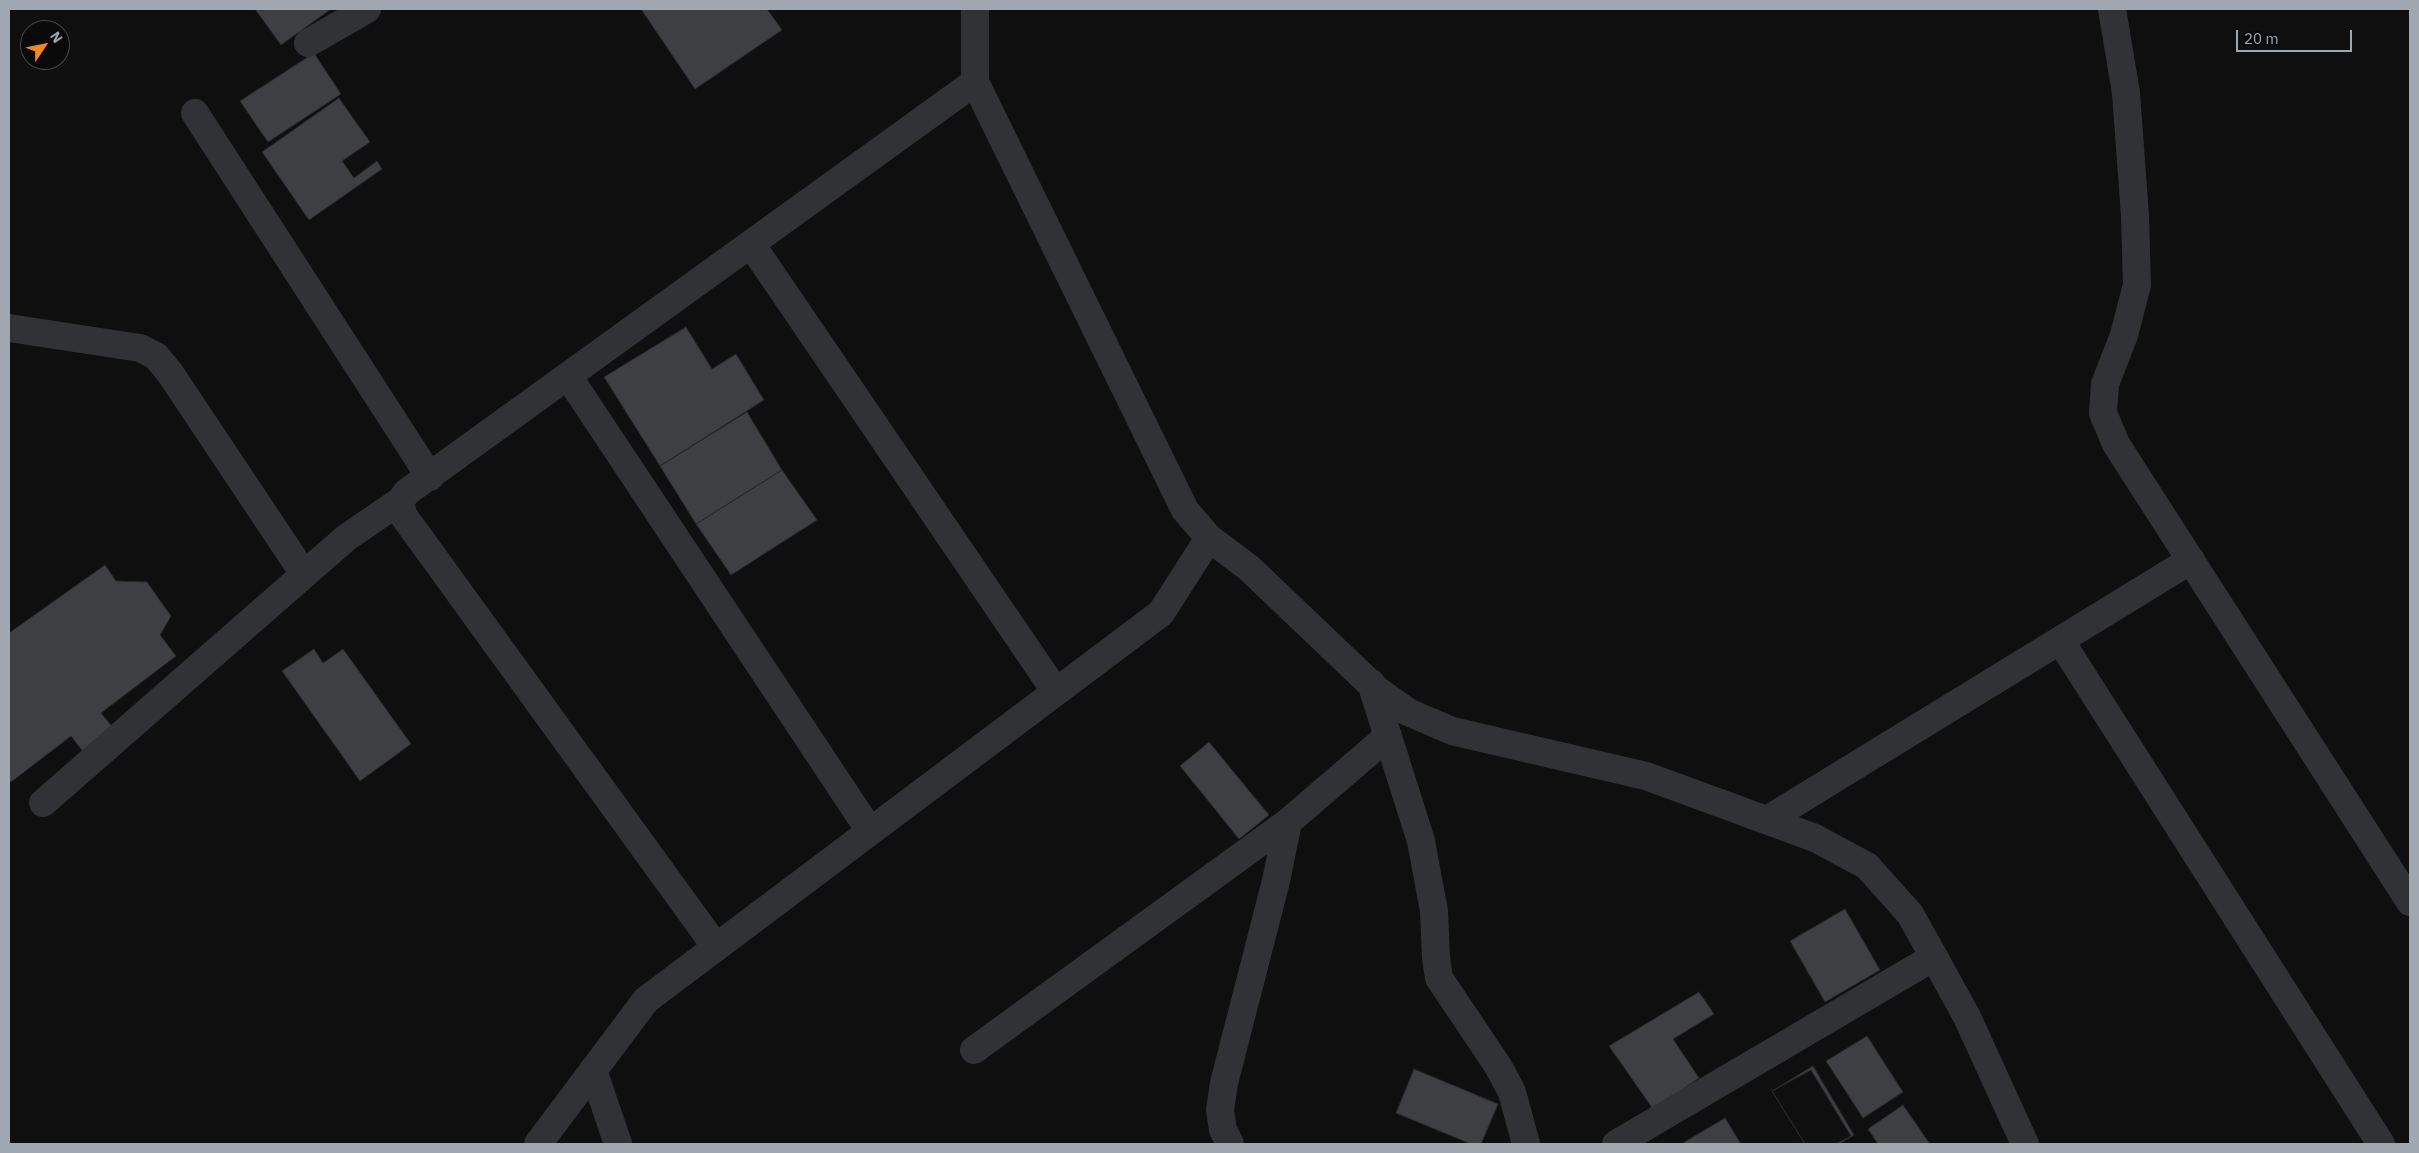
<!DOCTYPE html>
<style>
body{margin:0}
#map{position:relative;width:2419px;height:1153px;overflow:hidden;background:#0f0f10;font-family:"IBM Plex Sans",sans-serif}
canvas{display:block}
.frame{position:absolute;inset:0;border:10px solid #9fa8b1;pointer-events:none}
.north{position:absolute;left:20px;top:20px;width:50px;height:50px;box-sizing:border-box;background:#0a0a0b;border:1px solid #46494d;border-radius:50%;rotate:56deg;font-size:14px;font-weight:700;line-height:20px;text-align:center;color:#9fa8b1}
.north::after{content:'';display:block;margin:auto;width:18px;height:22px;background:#f48623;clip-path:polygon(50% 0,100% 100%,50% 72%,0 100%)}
.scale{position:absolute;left:2236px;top:30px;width:116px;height:22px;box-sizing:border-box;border:2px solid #9fa8b1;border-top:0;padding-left:6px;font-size:15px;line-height:18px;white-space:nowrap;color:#9fa8b1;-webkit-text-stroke:4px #0a0a0b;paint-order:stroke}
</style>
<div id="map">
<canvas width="2419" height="1153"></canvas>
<div class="frame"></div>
<div class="north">N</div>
<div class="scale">20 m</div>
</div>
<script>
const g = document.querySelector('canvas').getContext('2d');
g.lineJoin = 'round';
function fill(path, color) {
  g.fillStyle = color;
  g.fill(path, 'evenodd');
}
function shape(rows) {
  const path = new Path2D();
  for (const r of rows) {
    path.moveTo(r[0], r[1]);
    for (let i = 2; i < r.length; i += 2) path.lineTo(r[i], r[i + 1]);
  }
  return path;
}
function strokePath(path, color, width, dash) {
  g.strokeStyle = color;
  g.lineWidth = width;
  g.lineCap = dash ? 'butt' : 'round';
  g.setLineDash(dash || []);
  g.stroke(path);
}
const building = shape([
 [255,9,331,9,281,45,255,9],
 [641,9,767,9,782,30,695,89,641,9],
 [314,53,341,94,268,142,240,101,314,53],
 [339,98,370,142,342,161,354,178,377,161,382,169,309,220,262,152,339,98],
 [686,327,712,369,736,354,764,400,660,466,604,377,686,327],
 [747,412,782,470,696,524,660,466,747,412],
 [782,470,817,520,731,575,696,524,782,470],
 [105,565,116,581,147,582,171,616,160,635,176,656,101,713,115,730,84,753,71,736,11,782,9,779,9,633,105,565],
 [314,649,323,663,343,649,411,744,360,781,282,671,314,649],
 [1209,742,1269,815,1239,839,1180,766,1209,742],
 [1845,909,1880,970,1825,1002,1790,941,1845,909],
 [1699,992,1714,1014,1673,1039,1699,1078,1653,1109,1609,1046,1699,992],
 [1867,1036,1903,1092,1863,1118,1826,1061,1867,1036],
 [1813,1066,1854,1135,1839,1144,1805,1144,1772,1091,1813,1066],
 [1414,1069,1498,1104,1481,1144,1471,1144,1396,1113,1414,1069],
 [1811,1070,1851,1136,1836,1144,1805,1144,1772,1091,1811,1070],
 [1903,1105,1930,1144,1878,1144,1868,1129,1903,1105],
 [1725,1118,1741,1144,1684,1144,1683,1143,1725,1118]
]);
fill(building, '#3e3f43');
strokePath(building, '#29292c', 1);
strokePath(shape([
 [975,9,975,82,1185,510,1209,538,1249,568,1377,690,1408,712,1452,731,1646,776,1815,838,1867,866,1910,914,1934,957,1967,1017,2025,1144],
 [2112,9,2126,93,2135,216,2137,285,2124,335,2105,384,2103,413,2116,444,2410,902],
 [308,43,367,9],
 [195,113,430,477],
 [751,244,1056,692],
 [9,328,140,348,156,356,170,373,304,574],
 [568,376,870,831],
 [2060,640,2381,1144],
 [1371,683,1421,841,1434,911,1436,958,1439,978,1498,1066,1512,1092,1526,1144],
 [43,803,346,538,400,501],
 [1767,820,2191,560],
 [716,947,403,515,400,501,407,492,975,82],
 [974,1050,1288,822,1388,736],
 [593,1070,618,1144],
 [538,1144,646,1000,1161,613,1209,538],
 [1230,1144,1223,1130,1220,1110,1224,1083,1276,881,1288,822],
 [1616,1144,1934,957]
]), '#303235', 28);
</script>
